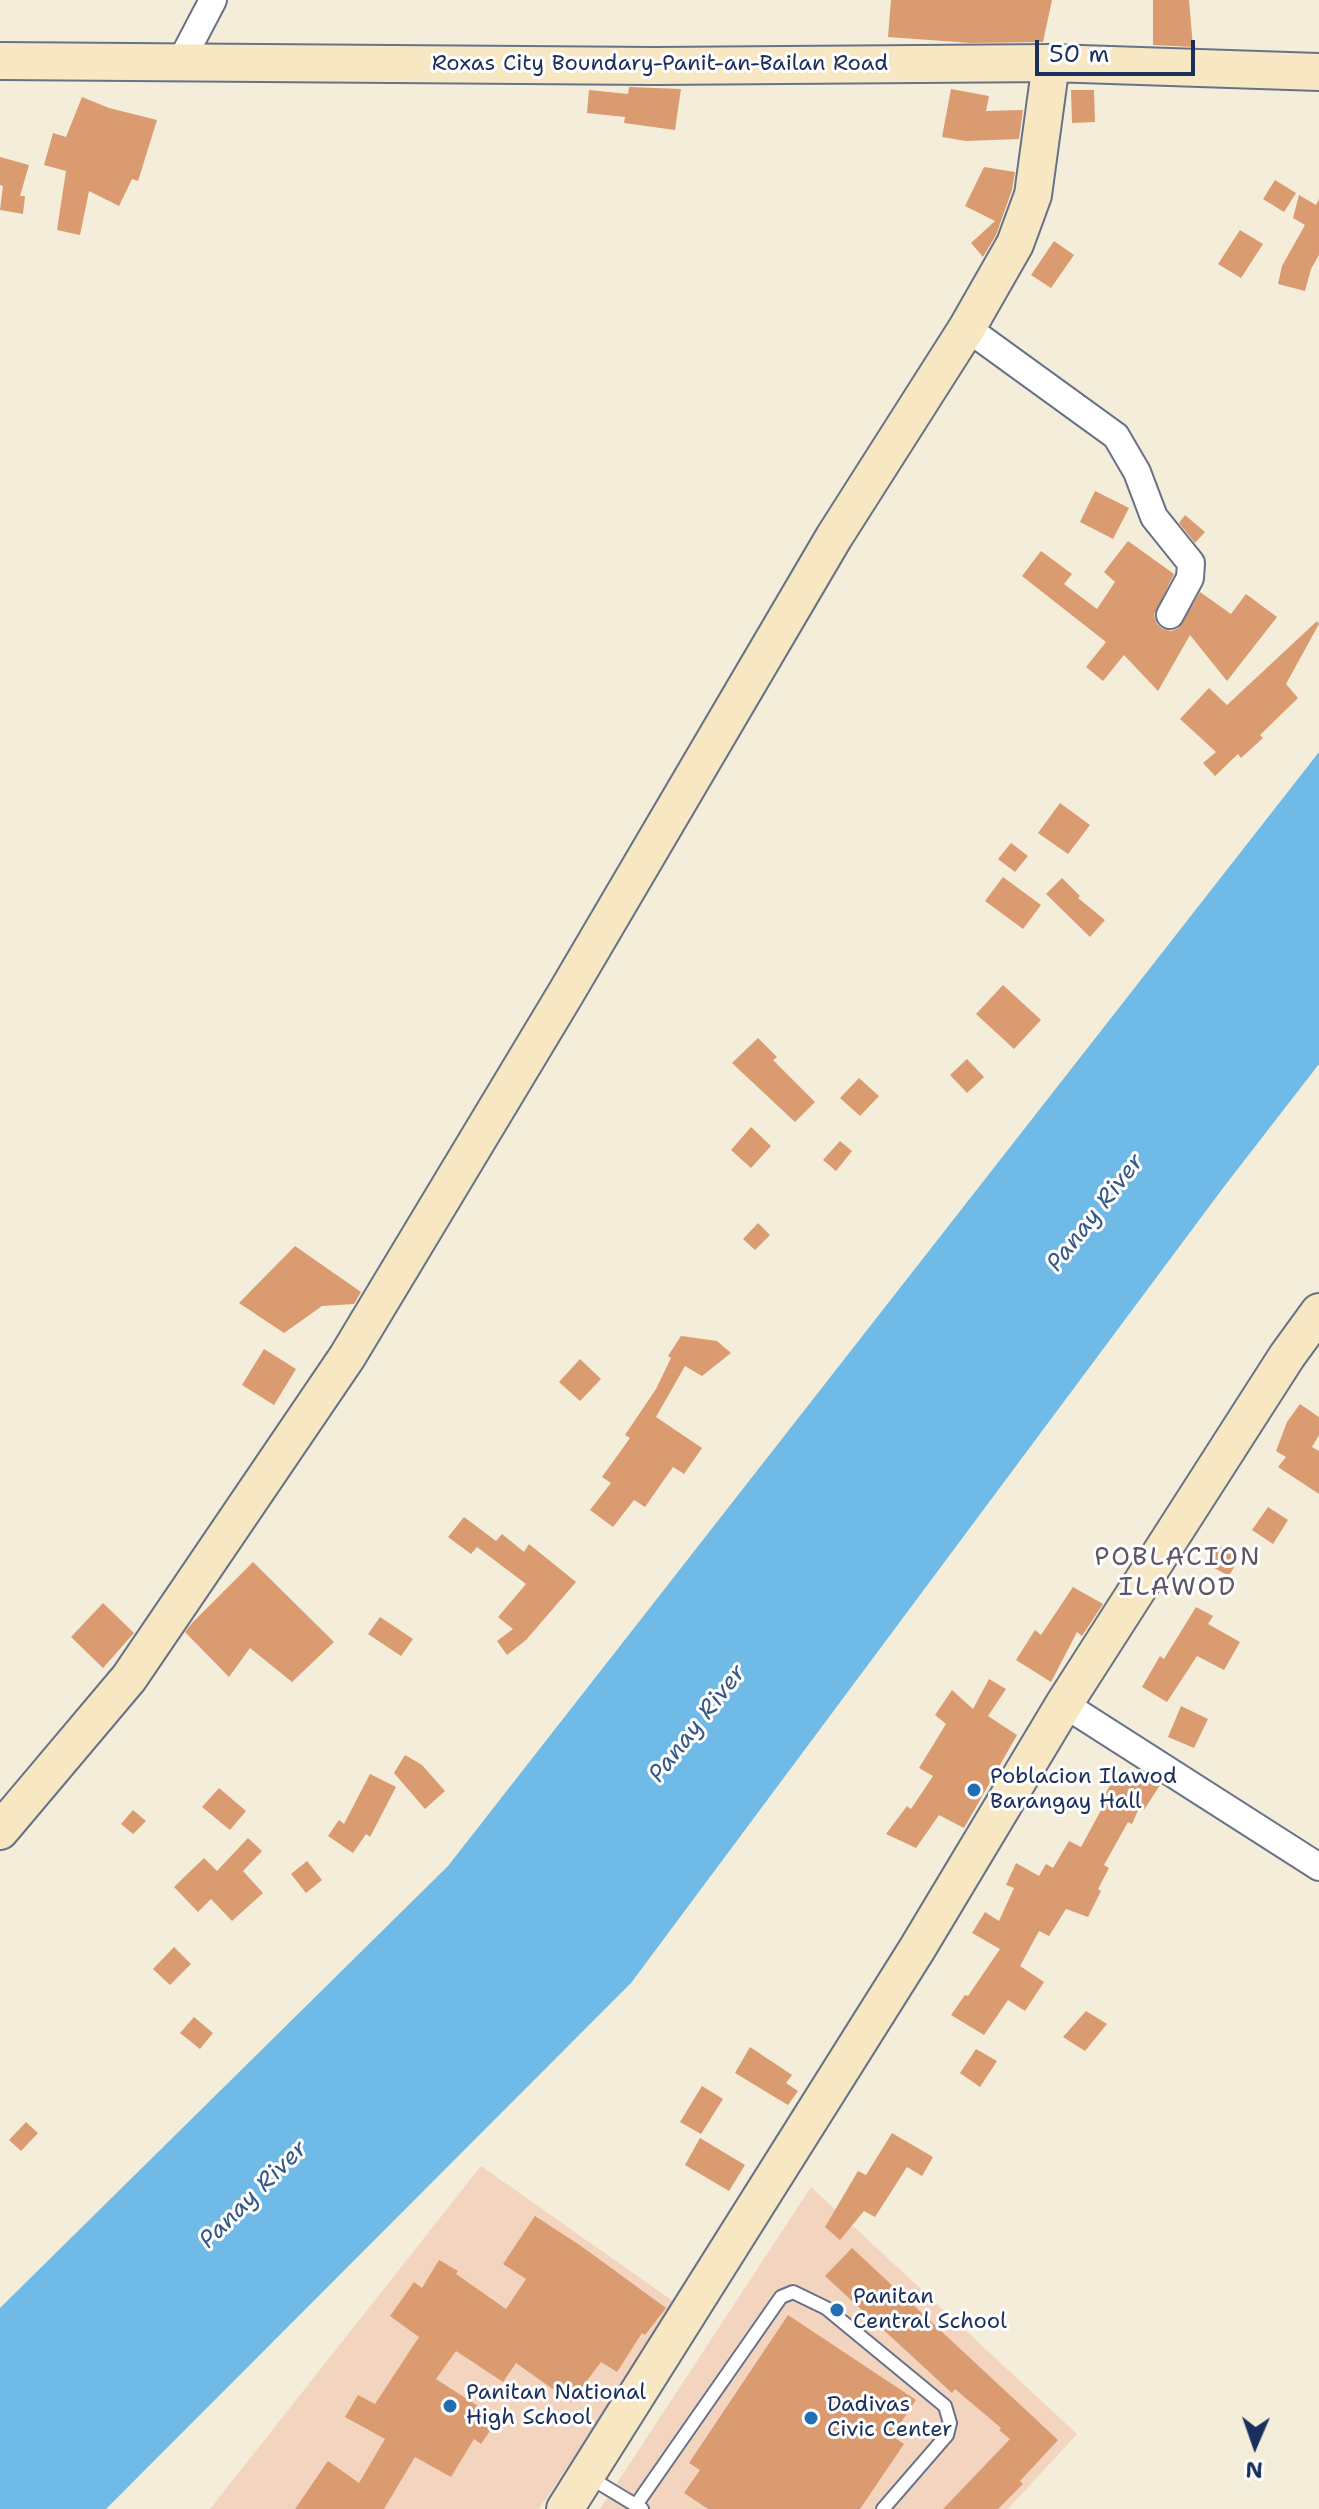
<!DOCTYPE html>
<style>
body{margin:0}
#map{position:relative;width:1319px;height:2509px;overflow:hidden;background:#f3edd9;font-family:"Shantell Sans",sans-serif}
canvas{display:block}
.north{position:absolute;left:1215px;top:2405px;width:80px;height:80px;-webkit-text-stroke:6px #fff;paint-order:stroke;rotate:182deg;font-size:22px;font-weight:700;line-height:32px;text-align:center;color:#1b2f5e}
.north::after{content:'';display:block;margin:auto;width:28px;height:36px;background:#1b2f5e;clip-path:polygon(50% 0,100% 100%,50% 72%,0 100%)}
.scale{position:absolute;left:1035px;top:40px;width:160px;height:36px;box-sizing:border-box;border:4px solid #1b2f5e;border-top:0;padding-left:10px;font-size:24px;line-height:28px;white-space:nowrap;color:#1b2f5e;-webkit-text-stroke:6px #fff;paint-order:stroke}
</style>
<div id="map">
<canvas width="1319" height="2509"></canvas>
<div class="north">N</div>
<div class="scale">50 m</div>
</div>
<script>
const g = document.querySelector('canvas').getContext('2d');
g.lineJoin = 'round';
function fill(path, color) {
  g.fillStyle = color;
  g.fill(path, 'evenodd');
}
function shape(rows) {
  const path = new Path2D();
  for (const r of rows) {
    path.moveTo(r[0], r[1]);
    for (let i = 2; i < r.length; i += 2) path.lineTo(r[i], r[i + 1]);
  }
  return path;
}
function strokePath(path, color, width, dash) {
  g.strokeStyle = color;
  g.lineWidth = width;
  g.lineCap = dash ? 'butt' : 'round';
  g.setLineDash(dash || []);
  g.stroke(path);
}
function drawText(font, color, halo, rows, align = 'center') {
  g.font = font + ' "Shantell Sans",sans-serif';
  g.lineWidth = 6;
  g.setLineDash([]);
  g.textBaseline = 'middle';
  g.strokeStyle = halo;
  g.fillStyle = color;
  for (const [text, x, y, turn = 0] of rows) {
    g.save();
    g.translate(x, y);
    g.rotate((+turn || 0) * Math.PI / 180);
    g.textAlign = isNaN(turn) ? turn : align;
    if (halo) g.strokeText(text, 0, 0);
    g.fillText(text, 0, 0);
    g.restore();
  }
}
fill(shape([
 [481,2166,677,2304,539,2509,210,2509],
 [811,2187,1077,2434,1008,2509,600,2509]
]), '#f3d4bf');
fill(shape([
 [1319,752,1319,1064,1223,1188,631,1983,106,2509,0,2509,0,2308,448,1866]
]), '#70bae8');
fill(shape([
 [891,0,1052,0,1043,42,971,43,888,37],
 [1153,0,1189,0,1193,47,1153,45],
 [629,87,681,89,675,130,624,123,625,117,587,113,589,90,628,94],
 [951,89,989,96,986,111,1023,110,1019,139,966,141,942,137],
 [1071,90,1094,90,1095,122,1072,123],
 [82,97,109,108,157,120,138,181,132,179,119,206,89,191,80,235,57,230,66,171,44,165,53,133,66,137],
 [0,157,29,165,20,196,25,196,23,214,0,210,3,186,0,185],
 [984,167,1015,172,1012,190,996,235,983,257,971,243,995,221,965,206],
 [1275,180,1296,193,1284,212,1263,199],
 [1299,195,1316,205,1319,199,1319,255,1311,269,1305,291,1278,284,1282,266,1305,225,1293,218],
 [1240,230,1263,244,1241,278,1218,264],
 [1054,241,1074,255,1051,288,1031,275],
 [1095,491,1129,508,1113,539,1080,522],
 [1185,515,1205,532,1195,543,1179,523],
 [1128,541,1174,574,1154,615,1157,624,1163,629,1171,631,1179,628,1200,592,1231,614,1246,594,1277,617,1227,681,1190,635,1158,691,1124,655,1103,681,1086,667,1106,642,1022,576,1041,551,1072,574,1064,584,1097,609,1115,582,1104,572],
 [1317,621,1319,624,1286,684,1298,698,1260,735,1263,738,1241,758,1238,754,1215,776,1203,763,1216,752,1180,719,1209,688,1227,705],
 [1060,803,1090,825,1068,854,1038,833],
 [1011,843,1028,856,1015,872,998,859],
 [1003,877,1041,905,1023,929,985,901],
 [1062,878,1080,896,1078,898,1105,920,1090,937,1046,894],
 [1003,985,1041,1020,1014,1049,976,1014],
 [758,1038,777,1057,773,1060,815,1102,795,1122,732,1063],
 [967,1059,984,1077,967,1093,950,1075],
 [859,1078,879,1096,860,1116,840,1098],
 [751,1127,771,1146,751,1168,731,1150],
 [840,1141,852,1151,836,1171,823,1160],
 [758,1223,770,1235,755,1250,743,1239],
 [295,1246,361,1292,354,1304,322,1306,284,1333,239,1303],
 [681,1336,717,1341,731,1353,702,1376,685,1366,656,1417,702,1448,684,1474,673,1467,645,1507,634,1500,613,1527,590,1510,611,1483,602,1477,630,1438,625,1435,656,1389,671,1358,668,1356],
 [264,1349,296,1369,274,1405,242,1385],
 [580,1359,601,1379,580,1401,559,1382],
 [1300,1404,1319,1417,1319,1435,1312,1447,1319,1451,1319,1494,1278,1467,1286,1457,1276,1451,1287,1422],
 [1268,1507,1288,1520,1273,1544,1252,1530],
 [464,1517,496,1541,502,1534,524,1552,529,1544,576,1582,526,1640,507,1655,497,1641,513,1629,498,1617,526,1584,477,1547,471,1554,448,1537],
 [1216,1544,1240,1557,1229,1576,1205,1563],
 [253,1562,334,1642,292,1682,250,1648,229,1677,185,1632,193,1622],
 [1073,1587,1103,1604,1082,1636,1077,1632,1051,1682,1016,1660,1035,1630,1041,1635],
 [103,1603,134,1633,103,1668,71,1637],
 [1196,1607,1213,1616,1208,1624,1240,1642,1224,1670,1197,1656,1167,1702,1142,1687,1160,1656,1164,1659],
 [380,1617,413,1639,401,1656,368,1634],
 [989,1679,1006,1689,988,1716,1017,1735,964,1828,939,1815,916,1848,886,1834,907,1806,911,1809,933,1776,919,1768,946,1724,935,1715,952,1690,973,1709],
 [1181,1706,1208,1719,1194,1748,1168,1737],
 [405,1755,422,1765,445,1791,425,1809,394,1773],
 [1138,1770,1160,1785,1144,1810,1139,1808,1132,1824,1128,1822,1104,1865,1109,1868,1098,1889,1101,1891,1088,1917,1066,1909,1049,1936,1039,1931,1020,1966,1044,1982,1025,2011,1008,2000,984,2035,951,2015,965,1995,968,1996,1000,1949,972,1933,985,1912,999,1921,1014,1888,1006,1885,1016,1863,1039,1876,1046,1864,1053,1868,1069,1841,1081,1847,1107,1799,1104,1797,1116,1773,1132,1781],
 [370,1774,396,1787,370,1837,366,1834,353,1853,328,1836,339,1820,344,1824],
 [219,1788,246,1811,230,1830,202,1807],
 [133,1810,146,1821,133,1834,121,1824],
 [248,1838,262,1851,243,1871,263,1893,232,1921,211,1899,198,1912,174,1887,204,1858,217,1871],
 [307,1861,322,1880,306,1893,291,1874],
 [174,1947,191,1964,170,1985,153,1969],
 [1086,2011,1107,2024,1085,2051,1063,2037],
 [194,2017,213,2033,200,2049,180,2033],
 [750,2047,792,2075,786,2083,798,2091,788,2105,735,2073],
 [976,2049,997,2061,980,2087,960,2073],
 [702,2086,723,2099,701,2134,680,2122],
 [26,2122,38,2133,21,2151,9,2140],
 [892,2133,933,2157,922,2176,907,2167,875,2217,864,2211,840,2240,825,2227,858,2171,866,2175],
 [700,2138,745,2165,729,2191,685,2165],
 [535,2216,581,2246,666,2308,645,2335,642,2333,617,2372,601,2362,571,2402,516,2363,503,2382,456,2351,436,2379,498,2419,481,2444,474,2439,451,2477,415,2457,384,2509,295,2509,328,2461,359,2483,385,2439,345,2417,358,2395,375,2404,419,2337,390,2316,414,2282,422,2288,439,2260,458,2271,456,2274,506,2309,526,2279,503,2264],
 [852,2248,1058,2440,1020,2481,1023,2484,998,2509,943,2509,1010,2439,999,2430,1001,2428,955,2389,952,2393,825,2276],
 [788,2315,916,2400,892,2436,904,2444,860,2509,708,2509,684,2493,700,2470,689,2463]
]), '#db9b71');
const lane = shape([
 [589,2477,642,2509],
 [636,2505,781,2297,793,2292,826,2308,945,2406,950,2423,947,2435,883,2509]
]);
const street = shape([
 [180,63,213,0],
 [967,328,1116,436,1137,472,1154,517,1191,563,1190,578,1170,615],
 [1064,1704,1319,1867]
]);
const secondary = shape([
 [0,61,654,66,1051,63,1319,72],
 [0,1831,129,1678,347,1357,566,993,834,537,967,328,1015,244,1033,195,1051,63],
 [565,2509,917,1949,1064,1704,1287,1356,1319,1312]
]);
strokePath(lane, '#677289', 16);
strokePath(street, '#677289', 30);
strokePath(secondary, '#677289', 40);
strokePath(lane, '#fff', 12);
strokePath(street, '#fff', 26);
strokePath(secondary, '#f7e8c3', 36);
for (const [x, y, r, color] of [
 [974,1790,8,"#1f6fb2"],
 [837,2310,8,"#1f6fb2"],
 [450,2406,8,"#1f6fb2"],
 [811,2418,8,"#1f6fb2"]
]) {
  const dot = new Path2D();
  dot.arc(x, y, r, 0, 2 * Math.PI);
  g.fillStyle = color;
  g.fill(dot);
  strokePath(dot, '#fff', 3);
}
drawText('22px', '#1b2f5e', '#fff', [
 ["Roxas City Boundary-Panit-an-Bailan Road",660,64]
]);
drawText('22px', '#1b2f5e', '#fff', [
 ["Poblacion Ilawod",990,1777],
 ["Barangay Hall",990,1802],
 ["Panitan",853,2297],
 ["Central School",853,2322],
 ["Panitan National",466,2393],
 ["High School",466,2418],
 ["Dadivas",827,2405],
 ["Civic Center",827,2430]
], 'left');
drawText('italic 24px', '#355987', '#fff', [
 ["Panay River",1096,1213,-52],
 ["Panay River",698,1724,-52],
 ["Panay River",254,2195,-45]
]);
g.letterSpacing = '2px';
drawText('26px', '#5e5565', '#fff', [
 ["POBLACION",1178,1558],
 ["ILAWOD",1178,1588]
]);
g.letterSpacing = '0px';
</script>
